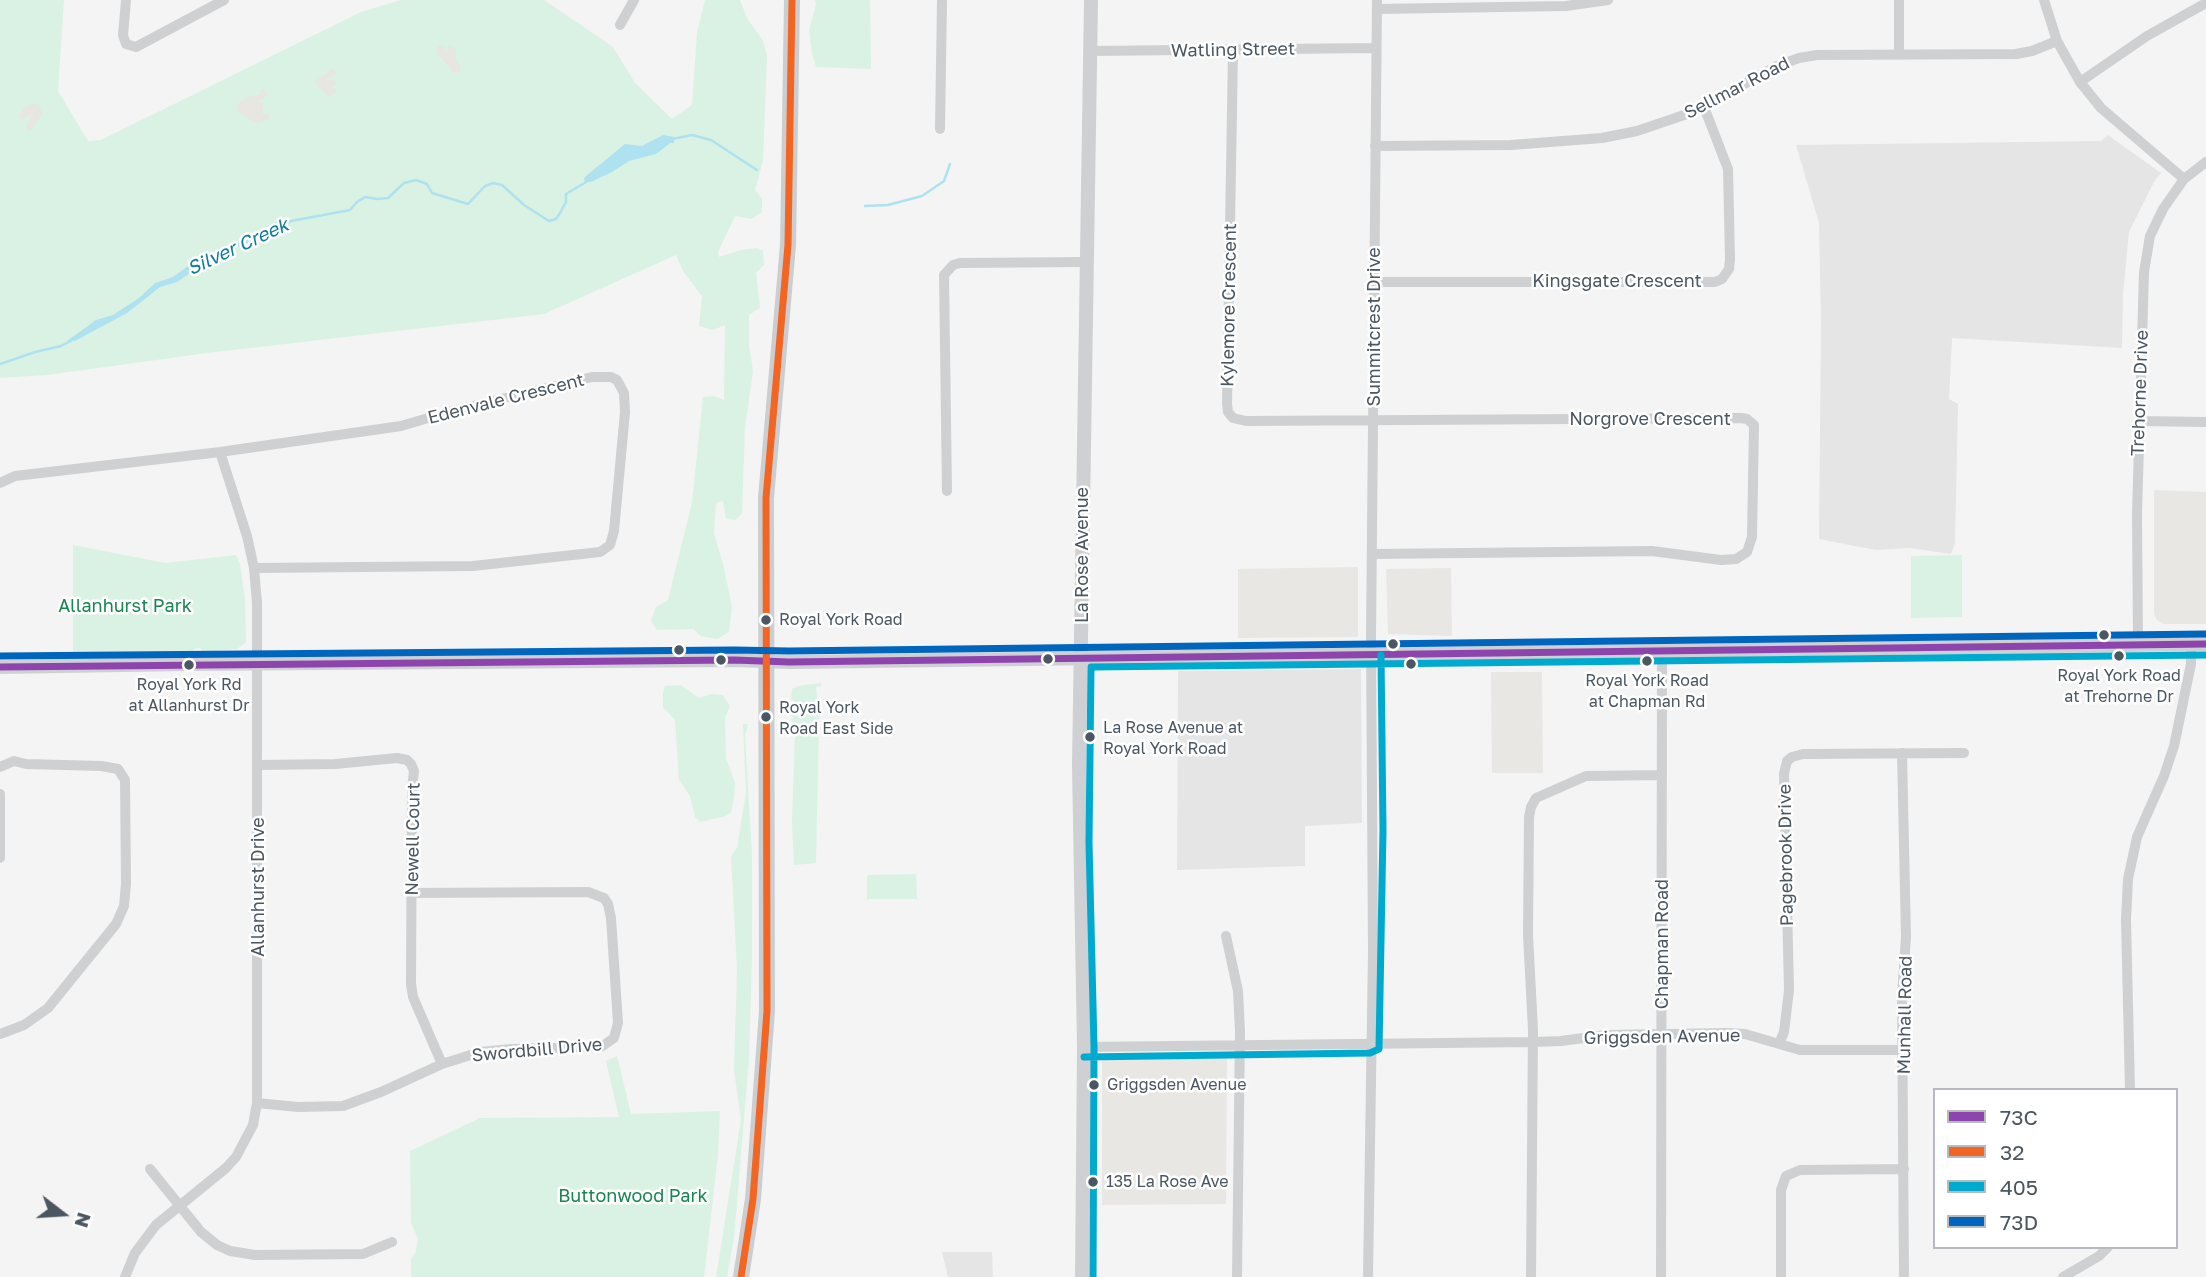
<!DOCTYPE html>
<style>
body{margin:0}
#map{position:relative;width:2206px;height:1277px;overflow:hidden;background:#f4f4f4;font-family:"Golos Text",sans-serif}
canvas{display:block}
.legend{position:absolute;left:1933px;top:1088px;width:245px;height:161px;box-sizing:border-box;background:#fff;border:2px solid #b7bbc0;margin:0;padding:9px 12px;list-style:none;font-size:21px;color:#4a5661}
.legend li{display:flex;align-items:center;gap:14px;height:35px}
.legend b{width:35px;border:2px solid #b7bbc0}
.north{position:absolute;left:28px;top:1179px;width:70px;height:70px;-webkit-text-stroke:5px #fff;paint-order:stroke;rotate:107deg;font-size:19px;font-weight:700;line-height:28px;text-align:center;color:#4a5661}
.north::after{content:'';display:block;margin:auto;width:24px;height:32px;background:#4a5661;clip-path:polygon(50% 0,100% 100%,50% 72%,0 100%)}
</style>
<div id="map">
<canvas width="2206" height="1277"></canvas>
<ul class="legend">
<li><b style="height:9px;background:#8e44ad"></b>73C</li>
<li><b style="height:9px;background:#f26522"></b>32</li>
<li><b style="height:9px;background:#00a9ce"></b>405</li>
<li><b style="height:9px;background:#0065bd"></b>73D</li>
</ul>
<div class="north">N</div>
</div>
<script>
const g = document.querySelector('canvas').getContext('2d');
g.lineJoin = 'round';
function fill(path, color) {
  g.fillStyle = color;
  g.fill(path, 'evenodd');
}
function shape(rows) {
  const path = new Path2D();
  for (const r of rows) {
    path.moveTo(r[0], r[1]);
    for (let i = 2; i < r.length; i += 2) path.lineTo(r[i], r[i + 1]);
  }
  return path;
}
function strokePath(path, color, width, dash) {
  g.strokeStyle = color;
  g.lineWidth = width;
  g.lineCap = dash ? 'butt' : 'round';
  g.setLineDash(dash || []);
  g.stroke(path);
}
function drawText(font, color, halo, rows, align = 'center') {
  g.font = font + ' "Golos Text",sans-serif';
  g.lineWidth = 5;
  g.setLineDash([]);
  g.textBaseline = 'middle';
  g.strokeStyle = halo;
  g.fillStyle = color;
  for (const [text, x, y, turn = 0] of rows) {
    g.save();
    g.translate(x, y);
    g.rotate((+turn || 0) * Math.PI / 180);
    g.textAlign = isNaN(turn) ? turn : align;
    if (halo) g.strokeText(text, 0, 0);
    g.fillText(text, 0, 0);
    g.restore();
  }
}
fill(shape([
 [2154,490,2206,492,2206,624,2163,624,2157,620,2154,614],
 [1358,567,1358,637,1238,638,1238,569],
 [1451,568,1452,636,1388,634,1386,569],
 [1491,672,1542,672,1543,773,1492,773],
 [1227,1058,1226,1204,1102,1205,1102,1060]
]), '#e8e7e3');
fill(shape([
 [2108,135,2161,173,2154,182,2129,232,2123,295,2122,348,1952,338,1949,399,1958,404,1955,543,1951,554,1909,548,1876,550,1819,539,1821,323,1819,223,1796,145,2101,141],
 [1361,669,1362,823,1305,826,1305,866,1177,870,1178,671],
 [942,1252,992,1252,993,1277,948,1277]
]), '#e6e5e6');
fill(shape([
 [0,0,64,0,58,91,88,141,101,140,361,12,401,0,544,0,613,47,635,83,672,119,692,105,697,33,705,0,740,0,747,18,763,41,767,56,763,161,755,190,762,199,762,212,751,219,735,216,718,252,719,257,741,250,757,248,763,251,764,265,756,273,760,308,749,315,749,345,753,371,745,428,742,513,736,520,726,519,723,501,716,503,714,533,723,564,732,607,729,632,717,639,700,636,694,629,657,630,651,621,656,607,668,600,692,502,703,397,713,396,724,400,725,325,713,330,699,326,702,296,683,271,676,255,544,314,207,353,47,375,0,378],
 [815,0,870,0,871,69,816,67,812,54,809,30,816,4],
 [73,545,165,563,236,555,240,564,245,600,246,642,237,649,202,652,200,648,193,649,193,653,188,654,188,656,73,659],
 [1962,555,1962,617,1911,618,1911,556],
 [821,683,821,686,816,687,819,722,816,863,794,865,792,820,795,733,791,719,793,719,791,713,793,711,791,710,791,706,793,706,793,700,791,700,792,689,798,686],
 [681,685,699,698,711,694,723,695,730,706,725,717,726,758,735,783,734,797,731,812,726,816,700,822,695,817,690,796,679,780,675,720,663,707,663,693,665,686],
 [743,724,748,724,745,736,752,855,752,958,749,1059,734,1238,727,1277,716,1277,741,1120,734,1070,737,970,731,856,737,848,746,792],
 [916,874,917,899,867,899,867,875],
 [617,1056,631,1114,720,1111,718,1155,704,1277,411,1277,411,1259,416,1251,418,1239,411,1223,410,1151,480,1118,619,1117,606,1061]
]), '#d9f2e3');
fill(shape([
 [440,45,444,46,445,53,448,51,449,45,457,51,455,59,461,67,459,73,453,73,449,66,437,54,437,49],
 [334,68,336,74,325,80,334,80,337,83,331,88,336,89,336,92,329,96,316,85,315,81],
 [263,88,268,95,258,102,264,103,262,114,269,114,270,119,257,123,239,113,237,109,238,104,246,97,259,95],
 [33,103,39,105,42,113,33,128,29,131,26,128,31,116,28,115,23,120,19,117,24,107]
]), '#e7e6e1');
fill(shape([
 [663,135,674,137,674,143,670,143,656,154,629,161,612,172,591,182,585,182,584,179,586,176,625,144,642,146],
 [203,255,205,263,177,282,160,287,127,313,75,341,67,341,96,320,113,315,139,298,155,283,173,277]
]), '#aee2f0');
strokePath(shape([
 [672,139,692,135,711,140,757,170],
 [865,206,888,205,922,196,944,181,950,164],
 [202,262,291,221,350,210,357,202,365,197,377,199,388,198,404,183,416,180,427,184,432,193,468,204,485,186,493,183,502,185,524,205,549,221,556,219,560,213,566,202,566,194,586,182],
 [0,364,35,352,61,346,71,341]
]), '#aee2f0', 2.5);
strokePath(shape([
 [126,0,123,35,126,44,136,47,224,0],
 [1899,0,1899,55],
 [2044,0,2057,41,2080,82,2101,108,2184,179],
 [1377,9,1566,6,1608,0],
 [620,25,634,0],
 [1233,50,1227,404,1228,412,1233,418,1246,421,1741,418,1747,419,1754,425,1752,537,1747,552,1736,559,1721,560,1652,551,1372,554],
 [1090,51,1375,48],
 [2080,82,2147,36,2206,3],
 [940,129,942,0],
 [1375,146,1511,145,1602,138,1637,131,1693,112,1777,66,1799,58,1817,55,2016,54,2032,51,2057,41],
 [1374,282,1715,282,1722,279,1729,269,1730,259,1728,169,1704,107],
 [2139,421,2206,422],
 [0,483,15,476,220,452,401,426,452,411,592,377,611,377,617,380,624,393,625,412,614,531,610,545,600,552,473,566,254,568],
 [947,491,944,275,953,265,960,263,1086,262],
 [2138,644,2137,514,2144,272,2150,236,2163,209,2184,179,2206,162],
 [1902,753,1906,937,1902,995,1904,1277],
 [258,765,335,764,397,758,407,760,411,764,414,771,412,789,411,984,413,997,442,1064],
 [0,767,14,761,26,764,101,766,118,769,125,780,126,884,124,906,116,924,48,1008,24,1025,0,1034],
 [0,794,0,858],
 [1226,936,1238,991,1240,1032,1237,1277],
 [1779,1044,1784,1032,1789,990,1784,774,1787,761,1792,757,1803,754,1964,753],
 [1084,1047,1532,1042,1561,1041,1606,1035,1727,1033,1745,1034,1800,1050,1903,1050],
 [2130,1090,2126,920,2128,879,2137,837,2164,776,2174,746,2191,664,2191,644],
 [257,1103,298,1107,343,1106,381,1092,442,1064,480,1052,511,1049,601,1047,614,1038,618,1023,611,918,608,904,604,898,588,892,411,893],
 [150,1169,201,1232,217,1245,230,1251,255,1255,363,1254,392,1242],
 [125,1277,135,1253,156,1225,226,1168,236,1157,253,1125,257,1103,257,603,254,568,247,536,220,452],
 [1368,1277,1373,951,1371,638,1377,0],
 [1531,1277,1533,1030,1528,935,1529,817,1531,807,1536,798,1586,776,1662,775],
 [1661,1277,1662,652],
 [1781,1277,1781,1190,1786,1176,1800,1170,1904,1169],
 [2063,1277,2099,1256,2108,1247]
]), '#ced0d2', 10);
strokePath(shape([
 [0,667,185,664,734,660,789,662,2206,644],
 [1082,1277,1084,1047,1079,765,1091,0]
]), '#ced0d4', 14);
strokePath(shape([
 [741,1277,753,1199,767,1011,766,498,788,245,792,0]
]), '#caced1', 16);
strokePath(shape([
 [0,667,734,660,789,662,2206,644]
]), '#8e44ad', 7);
strokePath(shape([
 [741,1277,753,1199,767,1011,766,498,788,245,792,0]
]), '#f26522', 7);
strokePath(shape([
 [1084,1057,1370,1053,1379,1049,1383,830,1381,655],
 [1093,1277,1094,1047,1089,842,1091,667,2206,655]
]), '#00a9ce', 7);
strokePath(shape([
 [0,656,734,650,789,651,2206,634]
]), '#0065bd', 7);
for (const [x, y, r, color] of [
 [766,620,6,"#4a5661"],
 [2104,635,6,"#4a5661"],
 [1393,644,6,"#4a5661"],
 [679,650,6,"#4a5661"],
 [2119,656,6,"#4a5661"],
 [1048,659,6,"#4a5661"],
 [721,660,6,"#4a5661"],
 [1647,661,6,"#4a5661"],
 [1411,664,6,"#4a5661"],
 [189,665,6,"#4a5661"],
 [766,717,6,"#4a5661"],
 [1090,737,6,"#4a5661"],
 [1094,1085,6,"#4a5661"],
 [1093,1182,6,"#4a5661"]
]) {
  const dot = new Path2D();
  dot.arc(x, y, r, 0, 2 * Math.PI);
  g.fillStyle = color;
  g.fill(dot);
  strokePath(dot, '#fff', 2.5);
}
drawText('16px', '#4a5661', '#fff', [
 ["Royal York Road",779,620],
 ["Royal York Road",2119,676,"center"],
 ["at Trehorne Dr",2119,697,"center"],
 ["Royal York Road",1647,681,"center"],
 ["at Chapman Rd",1647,702,"center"],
 ["Royal York Rd",189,685,"center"],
 ["at Allanhurst Dr",189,706,"center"],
 ["Royal York",779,708],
 ["Road East Side",779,729],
 ["La Rose Avenue at",1103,728],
 ["Royal York Road",1103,749],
 ["Griggsden Avenue",1107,1085],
 ["135 La Rose Ave",1106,1182]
], 'left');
drawText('18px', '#4a5661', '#fff', [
 ["Watling Street",1233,50,-1],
 ["Sellmar Road",1737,88,-27],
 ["Kingsgate Crescent",1617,281],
 ["Kylemore Crescent",1229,305,-89],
 ["Summitcrest Drive",1374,327,-90],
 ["Trehorne Drive",2140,393,-88],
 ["Edenvale Crescent",506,399,-14],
 ["Norgrove Crescent",1650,419],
 ["La Rose Avenue",1082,555,-90],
 ["Newell Court",413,839,-89],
 ["Pagebrook Drive",1786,855,-91],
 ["Allanhurst Drive",258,887,-90],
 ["Chapman Road",1662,944,-90],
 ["Munhall Road",1905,1015,-89],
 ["Griggsden Avenue",1662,1037,-1],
 ["Swordbill Drive",537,1050,-5]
]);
drawText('18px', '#17864f', '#fff', [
 ["Allanhurst Park",125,606],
 ["Buttonwood Park",633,1196]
]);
drawText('italic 19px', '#0c7c9b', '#fff', [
 ["Silver Creek",238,247,-25]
]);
</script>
